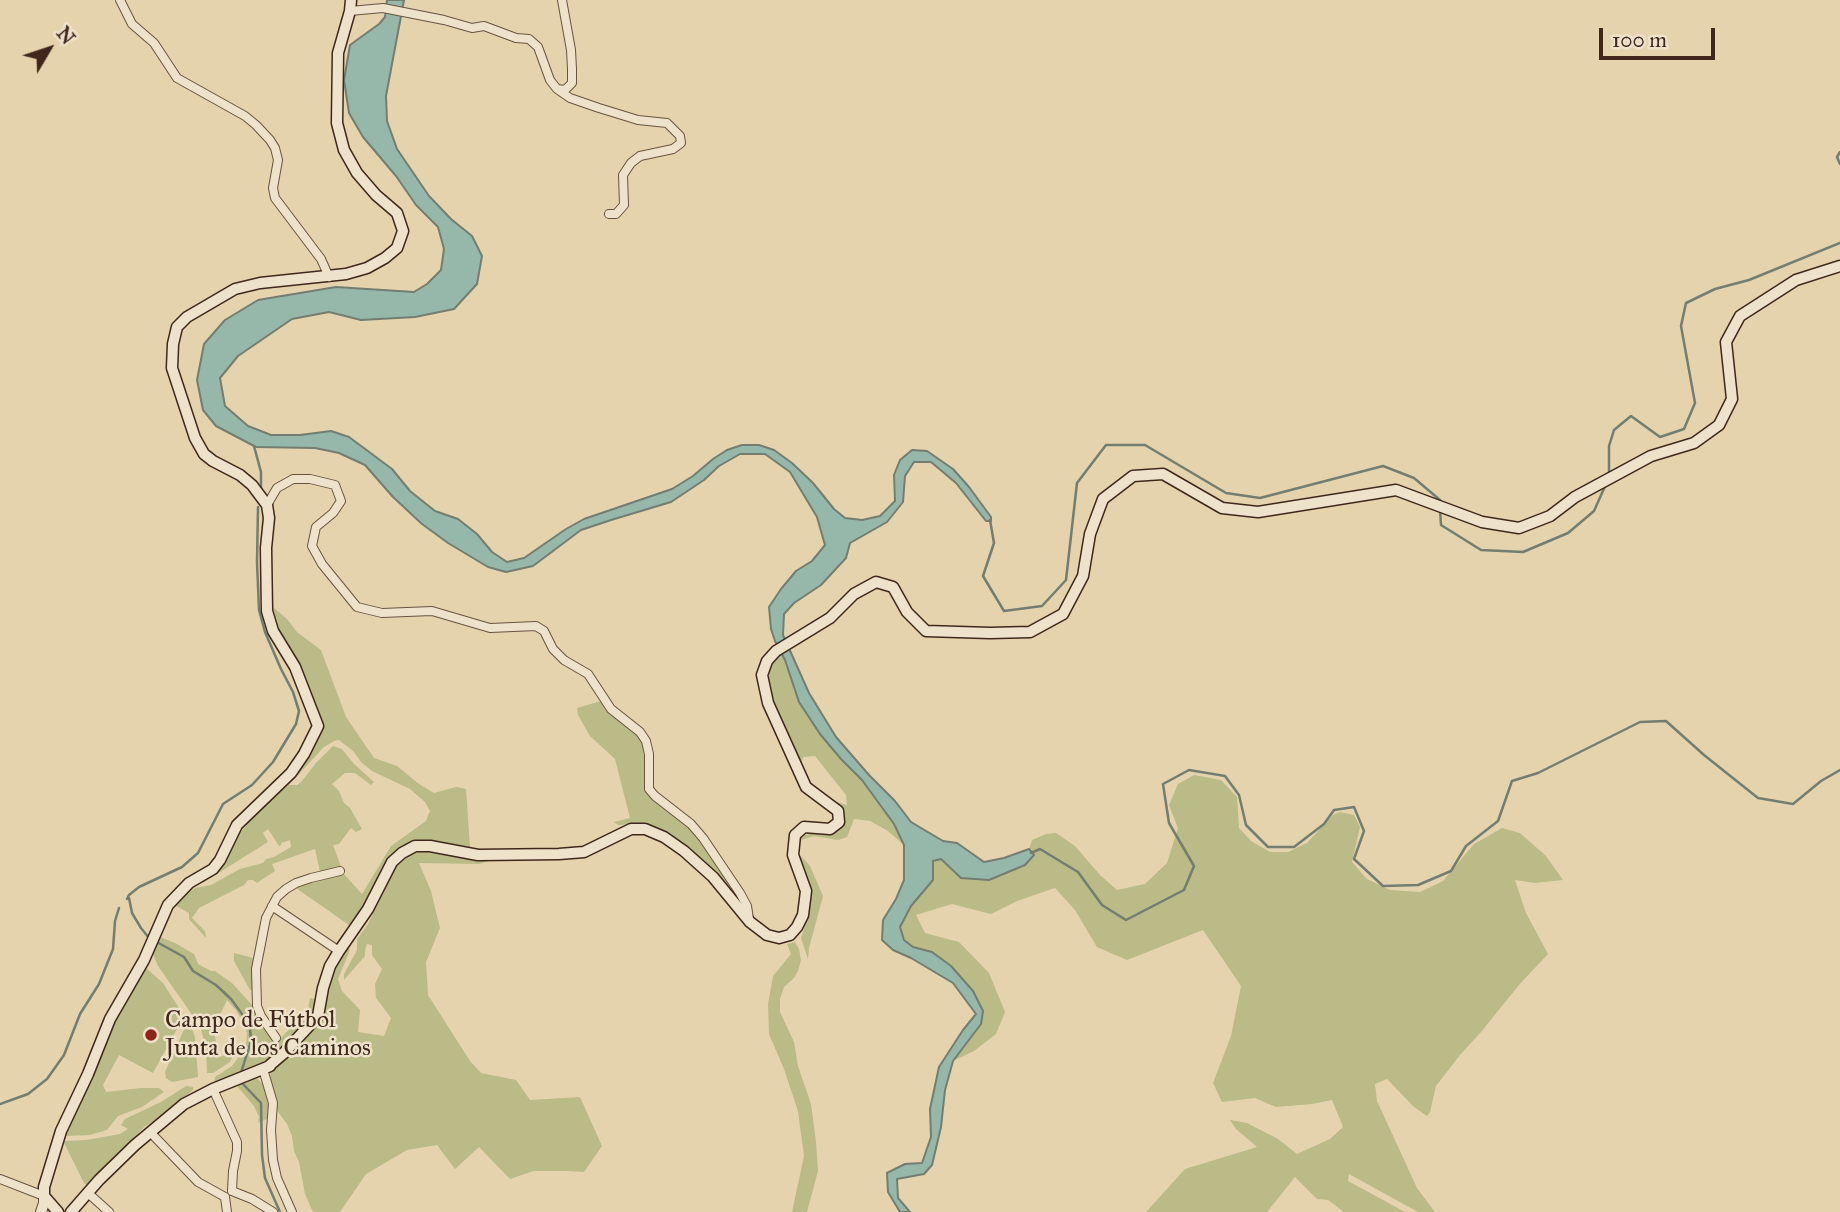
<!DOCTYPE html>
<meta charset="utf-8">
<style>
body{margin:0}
#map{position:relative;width:1840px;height:1212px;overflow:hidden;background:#e5d3ae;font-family:"IM FELL Great Primer",serif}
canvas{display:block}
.north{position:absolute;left:14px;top:14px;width:70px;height:70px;-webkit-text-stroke:5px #eee2ca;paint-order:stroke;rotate:51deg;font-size:19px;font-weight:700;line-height:28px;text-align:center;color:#3f281b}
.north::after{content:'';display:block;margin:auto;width:24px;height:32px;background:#3f281b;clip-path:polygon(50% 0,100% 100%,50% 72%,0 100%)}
.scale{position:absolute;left:1599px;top:28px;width:116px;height:32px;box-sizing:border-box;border:4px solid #3f281b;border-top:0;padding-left:9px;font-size:21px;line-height:24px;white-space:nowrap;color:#3f281b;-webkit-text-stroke:5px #eee2ca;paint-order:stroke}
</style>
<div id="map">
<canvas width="1840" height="1212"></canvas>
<div class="north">N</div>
<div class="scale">100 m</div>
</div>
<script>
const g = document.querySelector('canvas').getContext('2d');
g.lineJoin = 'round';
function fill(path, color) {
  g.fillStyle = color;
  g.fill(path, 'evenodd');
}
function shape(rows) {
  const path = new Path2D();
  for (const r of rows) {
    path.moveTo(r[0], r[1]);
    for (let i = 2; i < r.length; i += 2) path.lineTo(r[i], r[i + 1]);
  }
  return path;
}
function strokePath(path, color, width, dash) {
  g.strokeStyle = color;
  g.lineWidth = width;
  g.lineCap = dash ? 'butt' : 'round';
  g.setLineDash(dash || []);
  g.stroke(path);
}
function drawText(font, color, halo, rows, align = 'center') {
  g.font = font + ' "IM FELL Great Primer",serif';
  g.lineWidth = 5;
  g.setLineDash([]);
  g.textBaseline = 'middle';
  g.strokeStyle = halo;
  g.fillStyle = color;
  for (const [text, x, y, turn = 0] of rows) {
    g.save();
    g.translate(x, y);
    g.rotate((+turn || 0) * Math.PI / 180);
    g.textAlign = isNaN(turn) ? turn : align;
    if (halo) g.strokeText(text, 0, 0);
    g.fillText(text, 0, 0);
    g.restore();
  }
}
fill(shape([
 [273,607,287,619,297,632,321,650,346,717,374,758,397,766,419,784,434,793,456,787,466,789,470,847,425,841,409,843,395,851,384,868,373,892,349,925,296,888,344,874,362,894,391,846,426,821,430,811,425,802,410,789,372,771,361,762,353,751,339,740,334,741,324,747,298,775,293,775,320,730,279,632],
 [781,653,820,734,841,759,862,780,894,824,904,845,888,831,870,821,854,819,847,837,838,840,814,836,801,840,799,854,810,866,823,896,809,948,808,959,801,938,807,920,809,894,795,852,798,840,805,835,815,833,827,834,838,831,843,824,829,800,847,805,846,795,815,756,803,757,801,766,785,736,768,686,770,665],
 [601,701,609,711,635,731,643,742,647,761,646,780,673,813,696,834,742,902,742,907,675,839,632,824,618,825,614,822,630,818,615,759,590,736,578,715,577,708],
 [333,746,342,749,354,764,374,782,371,785,355,773,345,773,332,784,339,791,344,803,350,808,362,829,356,832,351,828,339,844,333,845,341,867,320,872,315,849,272,864,275,871,257,883,253,880,248,880,244,885,199,908,192,918,205,931,206,938,189,919,189,913,174,905,179,899,195,888,211,885,240,869,263,863,266,859,274,857,291,847,290,840,281,843,281,845,279,846,268,829,263,833,268,842,204,882,196,885,192,884,218,868,226,860,240,833,261,808,288,785,297,785,301,782,316,763],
 [1194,775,1221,780,1237,797,1239,828,1251,841,1270,852,1288,852,1307,843,1333,815,1340,812,1354,815,1360,827,1352,862,1367,879,1390,890,1420,892,1443,881,1474,844,1502,828,1520,833,1546,856,1563,880,1535,883,1515,880,1526,913,1548,954,1519,985,1481,1032,1460,1055,1436,1086,1430,1112,1427,1116,1414,1107,1387,1079,1375,1084,1377,1101,1417,1188,1435,1212,1418,1212,1349,1174,1348,1181,1405,1212,1344,1212,1328,1200,1317,1199,1295,1177,1267,1212,1146,1212,1185,1169,1257,1147,1236,1129,1230,1120,1247,1123,1278,1139,1297,1154,1330,1139,1343,1127,1332,1100,1312,1104,1276,1107,1255,1098,1222,1102,1213,1083,1231,1036,1241,986,1203,930,1127,960,1097,947,1075,910,1055,888,1017,901,991,914,952,904,916,915,925,933,959,942,989,973,1005,1012,996,1034,974,1051,953,1061,967,1044,983,1011,932,952,913,947,904,940,899,928,911,906,933,880,933,861,941,859,962,878,1034,855,1029,849,1032,840,1046,834,1056,833,1075,846,1100,875,1117,890,1145,884,1167,863,1178,828,1169,805,1178,784],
 [423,851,448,856,496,859,479,864,419,863,431,891,440,928,426,962,428,995,470,1061,481,1073,516,1080,530,1100,580,1097,602,1146,584,1172,568,1171,534,1171,510,1179,479,1147,455,1169,437,1145,407,1150,366,1174,340,1212,315,1212,312,1210,305,1194,299,1162,294,1151,292,1136,287,1124,276,1109,276,1098,270,1078,271,1072,320,1022,338,962,347,948,350,950,338,979,342,991,360,1010,358,1032,384,1036,391,1018,376,998,375,984,382,969,372,955,372,945,367,944,365,950,365,956,344,980,344,974,357,950,357,939,368,924,397,866,411,854],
 [160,937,175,943,194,954,198,964,211,971,215,971,232,983,253,1006,258,1017,277,1042,308,1010,310,998,318,1000,315,1013,301,1029,265,1065,214,1083,215,1077,232,1066,246,1047,247,1033,243,1022,236,1010,227,1000,213,1029,220,1057,231,1052,232,1058,230,1062,213,1073,207,1073,206,1047,200,1026,158,966,153,954,153,947],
 [795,942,799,949,801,960,798,971,794,978,784,987,780,999,780,1012,794,1042,798,1066,811,1104,816,1142,818,1171,807,1212,792,1212,804,1156,798,1111,784,1069,769,1034,768,1004,773,976,791,954,787,944],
 [234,953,253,958,252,989,250,990,234,961],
 [146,968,163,983,184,1016,153,1073,119,1055,103,1085,106,1092,141,1088,159,1088,164,1092,142,1107,118,1116,107,1130,90,1135,67,1136,64,1129,112,1024],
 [186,1025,191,1026,195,1037,198,1077,172,1082,166,1078,165,1072],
 [255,1076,264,1086,268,1104,269,1118,258,1123,259,1117,254,1106,237,1086,239,1082],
 [186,1086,193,1087,193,1090,159,1118,144,1127,98,1176,96,1175,86,1185,83,1181,63,1141,86,1140,120,1134,128,1129,121,1125,125,1119,161,1102]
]), '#babb86');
const water = shape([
 [387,0,404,0,386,96,387,121,397,149,429,196,451,219,472,236,482,256,477,284,454,309,415,317,361,320,329,312,292,319,238,356,220,378,225,406,248,426,271,435,300,435,331,431,349,437,392,469,410,491,435,511,458,519,477,534,492,552,507,562,524,558,566,529,584,519,672,489,693,476,713,459,727,450,742,445,759,445,774,450,792,463,813,483,834,509,845,518,862,520,880,516,895,501,894,475,900,460,912,450,927,451,953,469,969,487,991,517,991,521,986,521,956,483,931,462,914,462,905,476,903,502,887,522,850,543,846,558,821,585,794,603,784,614,783,635,809,693,836,737,869,775,895,801,911,822,943,841,957,843,984,862,1004,858,1029,849,1034,855,1025,865,989,880,961,878,941,859,933,861,933,880,911,906,900,927,904,940,913,947,932,952,951,966,973,991,983,1011,981,1024,953,1061,945,1090,941,1127,932,1165,924,1174,897,1179,898,1198,910,1212,900,1212,888,1192,887,1173,905,1164,922,1163,931,1137,930,1109,939,1067,963,1030,976,1014,953,983,911,958,893,950,882,940,883,920,896,899,904,880,904,845,894,824,862,780,841,759,820,734,799,702,785,660,775,641,771,629,769,607,781,589,796,571,812,561,825,545,817,517,790,472,765,454,740,454,719,466,704,480,671,502,611,520,581,530,533,566,506,572,488,567,448,543,422,524,393,497,365,465,339,453,315,448,256,447,216,426,203,410,197,380,204,344,225,320,258,300,336,287,414,292,427,284,441,270,444,249,438,227,416,205,396,176,363,137,349,113,344,80,350,45,379,24,385,17,387,0]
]);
fill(water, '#96b8aa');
strokePath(water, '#737e71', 2);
strokePath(shape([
 [1840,152,1837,157,1840,164],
 [254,446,261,472,261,491],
 [1609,475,1609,446,1614,430,1631,416,1660,437,1684,429,1695,403,1681,326,1686,303,1715,289,1749,280,1840,243],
 [1440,510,1441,525,1481,550,1523,552,1568,533,1594,511,1606,484],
 [990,520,994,543,983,576,1004,611,1042,606,1066,580,1077,483,1106,445,1145,445,1226,493,1260,498,1383,466,1414,478,1440,500,1440,503],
 [1031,853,1040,849,1078,872,1102,905,1126,920,1184,890,1194,866,1169,823,1163,784,1189,770,1225,776,1239,795,1246,825,1268,847,1294,847,1324,824,1334,810,1354,807,1364,831,1354,859,1383,886,1418,885,1451,871,1466,846,1498,821,1512,781,1538,773,1640,722,1666,721,1704,755,1758,798,1793,804,1821,781,1840,770],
 [129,898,132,913,141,928,149,938],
 [127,899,129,895,139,887,182,867,198,853,223,804,252,785,273,762,296,724,299,711,293,692,281,669,265,632,259,610,257,562,258,507],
 [155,941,184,957,193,971,216,985,231,999,242,1014,250,1029,251,1041,241,1073],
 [242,1083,261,1103,262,1155,265,1178,280,1212],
 [0,1104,28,1094,47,1079,64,1055,80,1014,99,984,113,949,115,921,119,908]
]), '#737e71', 2.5);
const minor = shape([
 [120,0,132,24,154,43,177,78,245,116,256,125,270,140,275,148,278,160,273,188,275,198,321,259,329,277],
 [350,11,383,8,444,20,472,28,484,26,516,38,529,39,538,47,550,80,557,89,565,90,572,83,572,69,571,50,562,0],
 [557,89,570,98,599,108,638,120,667,123,680,136,681,143,673,149,640,156,631,163,623,175,624,205,616,214,609,214],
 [267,505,277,488,293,479,310,479,335,485,341,501,333,513,316,527,312,546,322,564,357,607,382,613,432,611,490,628,536,626,544,631,553,649,564,660,588,674,611,709,640,732,646,741,649,754,649,789,655,796,691,824,703,838,740,893,747,906,749,919],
 [272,906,339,951],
 [276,1038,261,1016,257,1006,256,969,266,918,277,897,286,889,296,883,311,878,340,871],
 [263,1069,273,1103,271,1130,273,1160,277,1178,292,1212],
 [213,1089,237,1142,237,1151,233,1171,232,1191],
 [150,1132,198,1182,225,1197],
 [0,1179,44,1196],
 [232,1191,252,1199,273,1212],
 [88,1193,109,1212],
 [225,1197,227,1212]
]);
const tertiary = shape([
 [41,1212,44,1203,44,1196]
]);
const secondary = shape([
 [58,1212,44,1196,44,1187,61,1131,88,1074,110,1019,144,960,168,905,189,883,213,869,220,860,237,825,291,773,304,754,318,726,295,667,273,631,267,611,266,548,269,518,267,505,252,485,240,475,213,461,204,454,195,438,172,368,173,344,177,327,187,317,235,289,260,283,346,274,367,268,385,258,397,248,403,231,397,213,376,195,357,173,344,150,337,123,338,53,350,11,351,0],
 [71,1212,99,1180,135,1145,184,1104,213,1089,270,1066,270,1065,283,1054,318,1016,323,988,330,966,339,951,368,909,392,862,402,853,415,846,430,846,478,855,559,854,584,852,631,829,645,829,664,837,684,851,713,877,750,922,767,935,779,938,790,935,797,927,803,915,806,891,793,855,795,835,804,827,830,829,839,822,838,811,806,787,768,703,762,675,767,661,776,651,830,618,854,594,876,582,893,587,907,612,926,631,990,633,1030,632,1063,614,1083,576,1090,534,1103,499,1133,476,1163,474,1222,508,1258,512,1396,490,1482,522,1519,528,1550,516,1575,497,1651,456,1694,443,1719,425,1732,399,1726,342,1740,316,1796,280,1840,266]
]);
strokePath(minor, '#685340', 10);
strokePath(tertiary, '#685340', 12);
strokePath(secondary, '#3f281b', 13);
strokePath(minor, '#eee2ca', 8);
strokePath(tertiary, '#eee2ca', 10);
strokePath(secondary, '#eee2ca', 10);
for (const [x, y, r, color] of [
 [151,1035,7,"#8f2418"]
]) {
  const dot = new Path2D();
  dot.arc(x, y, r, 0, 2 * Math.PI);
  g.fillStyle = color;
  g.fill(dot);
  strokePath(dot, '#eee2ca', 2.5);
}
drawText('24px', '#3f281b', '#eee2ca', [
 ["Campo de Fútbol",165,1021],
 ["Junta de los Caminos",165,1049]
], 'left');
</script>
